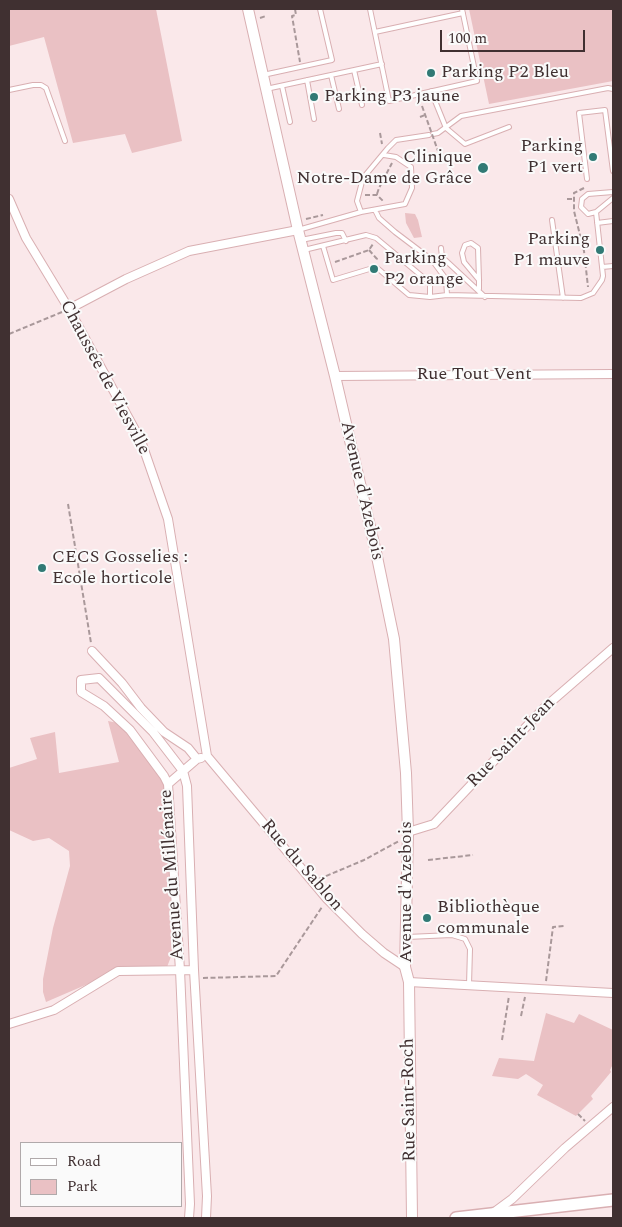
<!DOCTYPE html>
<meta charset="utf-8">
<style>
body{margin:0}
#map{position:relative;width:622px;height:1227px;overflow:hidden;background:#fae8ea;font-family:Spectral,serif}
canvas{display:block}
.frame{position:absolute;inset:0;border:10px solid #403031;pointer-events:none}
.legend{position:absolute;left:20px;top:1142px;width:162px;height:65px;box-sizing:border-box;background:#fafafa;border:1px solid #b0a9aa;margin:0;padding:6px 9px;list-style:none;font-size:15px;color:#403031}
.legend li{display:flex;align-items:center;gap:10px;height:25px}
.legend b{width:25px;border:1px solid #b0a9aa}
.scale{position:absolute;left:440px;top:30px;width:145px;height:22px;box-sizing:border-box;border:2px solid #403031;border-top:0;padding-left:6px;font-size:15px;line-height:18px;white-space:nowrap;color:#403031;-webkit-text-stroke:4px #fafafa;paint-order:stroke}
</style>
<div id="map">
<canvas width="622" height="1227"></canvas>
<div class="frame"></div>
<ul class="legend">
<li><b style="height:6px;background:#fff"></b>Road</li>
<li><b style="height:14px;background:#eac1c4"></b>Park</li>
</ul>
<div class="scale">100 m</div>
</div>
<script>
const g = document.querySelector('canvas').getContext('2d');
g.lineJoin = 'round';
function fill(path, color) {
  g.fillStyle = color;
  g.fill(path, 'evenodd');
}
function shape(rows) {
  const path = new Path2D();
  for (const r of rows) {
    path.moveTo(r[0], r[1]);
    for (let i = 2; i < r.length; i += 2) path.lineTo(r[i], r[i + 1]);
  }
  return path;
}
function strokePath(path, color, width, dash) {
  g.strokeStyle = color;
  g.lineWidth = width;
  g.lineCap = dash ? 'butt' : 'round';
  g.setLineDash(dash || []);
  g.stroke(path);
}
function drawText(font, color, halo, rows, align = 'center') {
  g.font = font + ' Spectral,serif';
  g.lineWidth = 4;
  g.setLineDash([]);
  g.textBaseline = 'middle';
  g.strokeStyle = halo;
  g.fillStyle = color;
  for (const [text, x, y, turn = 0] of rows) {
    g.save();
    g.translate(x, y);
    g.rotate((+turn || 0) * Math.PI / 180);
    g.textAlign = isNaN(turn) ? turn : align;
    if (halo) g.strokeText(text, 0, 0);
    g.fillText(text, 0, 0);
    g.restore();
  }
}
fill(shape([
 [9,9,156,9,182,141,132,153,125,134,73,143,44,37,9,46],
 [469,9,613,9,613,81,489,104],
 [405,213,415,214,418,220,422,237,414,238,406,223],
 [108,721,123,724,144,749,168,790,172,954,167,967,118,971,46,1002,43,992,43,979,53,928,70,866,69,851,49,838,33,841,9,830,9,768,37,759,30,738,55,732,59,773,119,762],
 [546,1013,574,1023,579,1014,613,1030,613,1064,610,1070,611,1072,591,1096,593,1099,576,1116,537,1095,543,1085,526,1074,518,1079,492,1076,499,1058,534,1061]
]), '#eac1c4');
const service = shape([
 [370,9,389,101,477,81,462,9],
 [375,32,463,13],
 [354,70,362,105],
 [263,75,332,60,320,9],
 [331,75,339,109],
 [307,80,314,119],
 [282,86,290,122],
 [266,89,382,64],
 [9,90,33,85,41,85,46,88,65,141],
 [431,91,446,128,465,144,509,127],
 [433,134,438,133,461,116,608,88,613,89],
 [384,155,396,157,411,167,412,188,405,204,361,212,357,201,363,178,388,148,396,140,429,135],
 [587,179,579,113,605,110,613,171],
 [613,192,588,194,582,199,581,207,588,214,596,212,613,198],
 [375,210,379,218,395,232,432,260,446,279,447,295],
 [552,220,563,298],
 [597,223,613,221],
 [298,230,361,212],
 [301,240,336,233,342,233,346,241],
 [323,246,333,280,376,267,409,295,430,297,447,295,581,298,593,293,602,280,603,276,596,212],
 [441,248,442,257,485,297],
 [304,250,366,235,376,238,430,283,430,297],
 [602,267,613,266],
 [479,289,479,280,478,248,471,243,465,245,462,253,464,262,479,280],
 [407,937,452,935,465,939,470,949,469,985]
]);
const minor = shape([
 [9,199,26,238,69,309,141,441,168,519,207,756],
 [69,309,126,279,189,251,298,230],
 [335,376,613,374],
 [92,651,122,683,141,708,164,732,188,748,197,759],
 [207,756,327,899,362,934,384,953,405,967],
 [168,784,197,759,201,758],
 [408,832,434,824,545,707,613,648],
 [409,982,613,993],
 [9,1024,54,1010,118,971,194,970],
 [493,1213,512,1199,565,1148,613,1107],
 [189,1218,190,1204,180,970,168,784,164,776,130,730,104,706,81,692,81,680,99,678,153,732,183,771,187,786,194,970,207,1196,206,1218]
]);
const tertiary = shape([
 [248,9,298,230,335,376,376,552,394,639,406,773,408,832,405,967,409,982,412,1218]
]);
const secondary = shape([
 [456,1218,613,1200]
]);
strokePath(service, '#d9afb2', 6);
strokePath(minor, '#d9afb2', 10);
strokePath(tertiary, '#d9afb2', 12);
strokePath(secondary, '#d9afb2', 14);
strokePath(shape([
 [295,9,296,15,292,16,300,62],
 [260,18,266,16],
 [420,117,425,115],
 [380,133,382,144],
 [584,188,574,193,574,211,584,251,588,287],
 [377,194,379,188,392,163],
 [365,195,377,195,383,201],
 [567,199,574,199],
 [306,219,323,215],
 [369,250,377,259,377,262],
 [335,262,369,250,373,244],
 [9,334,62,312],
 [68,504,91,643],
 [428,860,473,855],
 [319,879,364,860,399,841],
 [203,978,276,976,322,907],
 [546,981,553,927,564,926],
 [521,1016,525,997],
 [502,1040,509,996],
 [578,1114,585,1121]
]), '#a9989a', 2, [5, 2.5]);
strokePath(service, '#fff', 4);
strokePath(minor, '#fff', 8);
strokePath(tertiary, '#fff', 10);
strokePath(secondary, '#fff', 11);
strokePath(shape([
 [422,106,438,151]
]), '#a9989a', 2, [5, 2.5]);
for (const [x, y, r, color] of [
 [431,73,5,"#317a75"],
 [314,97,5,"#317a75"],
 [593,157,5,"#317a75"],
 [483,168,6,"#317a75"],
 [600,250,5,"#317a75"],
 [374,269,5,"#317a75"],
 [42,568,5,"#317a75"],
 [427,918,5,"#317a75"]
]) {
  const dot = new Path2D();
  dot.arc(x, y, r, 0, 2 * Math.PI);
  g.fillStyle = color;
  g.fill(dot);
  strokePath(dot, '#fafafa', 2);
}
drawText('18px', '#403031', '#fafafa', [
 ["Parking P2 Bleu",441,73],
 ["Parking P3 jaune",324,97],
 ["Parking",583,147,"right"],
 ["P1 vert",583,168,"right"],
 ["Clinique",472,158,"right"],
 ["Notre-Dame de Grâce",472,179,"right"],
 ["Parking",590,240,"right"],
 ["P1 mauve",590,261,"right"],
 ["Parking",384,259],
 ["P2 orange",384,280],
 ["CECS Gosselies :",52,558],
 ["Ecole horticole",52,579],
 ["Bibliothèque",437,908],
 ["communale",437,929]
], 'left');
drawText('18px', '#403031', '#fafafa', [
 ["Rue Tout Vent",474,375],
 ["Chaussée de Viesville",104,378,62],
 ["Avenue d'Azebois",361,491,77],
 ["Rue Saint-Jean",512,743,-46],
 ["Rue du Sablon",301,866,49],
 ["Avenue du Millénaire",173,875,-94],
 ["Avenue d'Azebois",407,892,-90],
 ["Rue Saint-Roch",410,1100,-91]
]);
</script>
